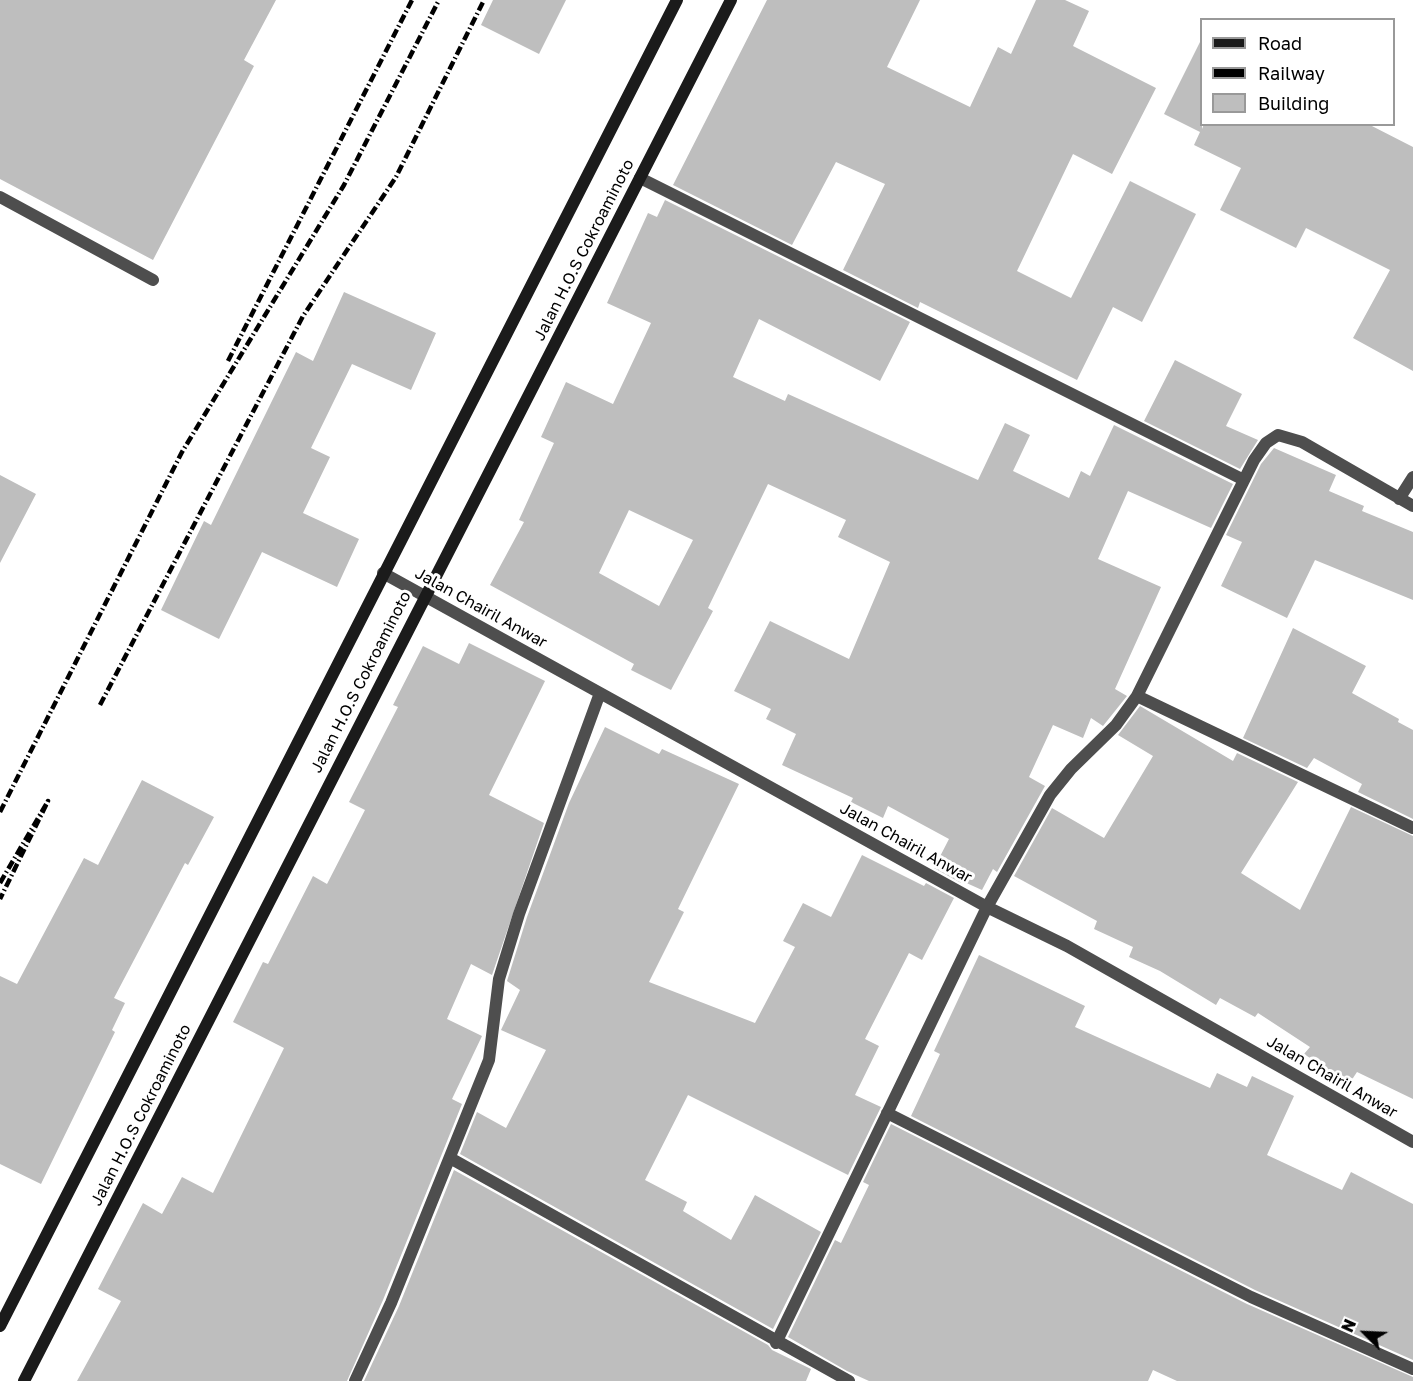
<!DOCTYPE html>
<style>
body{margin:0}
#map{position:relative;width:1413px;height:1381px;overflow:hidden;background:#fff;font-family:"Golos Text",sans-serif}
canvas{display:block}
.legend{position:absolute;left:1200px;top:18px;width:195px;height:108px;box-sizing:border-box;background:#fff;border:2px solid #999;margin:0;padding:8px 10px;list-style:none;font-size:18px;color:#000}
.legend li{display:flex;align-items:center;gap:12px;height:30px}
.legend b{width:30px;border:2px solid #999}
.north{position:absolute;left:1335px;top:1303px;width:60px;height:60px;-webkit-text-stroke:4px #fff;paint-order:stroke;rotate:294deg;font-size:16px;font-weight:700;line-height:24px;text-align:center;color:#000}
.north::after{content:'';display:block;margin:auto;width:21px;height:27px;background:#000;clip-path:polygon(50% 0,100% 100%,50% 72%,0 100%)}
</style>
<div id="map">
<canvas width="1413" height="1381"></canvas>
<ul class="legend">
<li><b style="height:8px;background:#1b1b1b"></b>Road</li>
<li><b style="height:8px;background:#000"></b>Railway</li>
<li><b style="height:16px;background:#bebebe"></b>Building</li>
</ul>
<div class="north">N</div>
</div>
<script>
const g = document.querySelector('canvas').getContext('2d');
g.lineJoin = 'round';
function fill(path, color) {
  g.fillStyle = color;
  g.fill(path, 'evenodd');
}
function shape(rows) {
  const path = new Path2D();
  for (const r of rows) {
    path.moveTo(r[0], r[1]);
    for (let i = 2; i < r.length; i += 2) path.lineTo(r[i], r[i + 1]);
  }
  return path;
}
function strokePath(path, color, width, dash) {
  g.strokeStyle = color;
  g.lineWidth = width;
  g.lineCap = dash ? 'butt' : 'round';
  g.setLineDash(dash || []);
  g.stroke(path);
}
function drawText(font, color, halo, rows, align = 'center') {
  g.font = font + ' "Golos Text",sans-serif';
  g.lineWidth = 6;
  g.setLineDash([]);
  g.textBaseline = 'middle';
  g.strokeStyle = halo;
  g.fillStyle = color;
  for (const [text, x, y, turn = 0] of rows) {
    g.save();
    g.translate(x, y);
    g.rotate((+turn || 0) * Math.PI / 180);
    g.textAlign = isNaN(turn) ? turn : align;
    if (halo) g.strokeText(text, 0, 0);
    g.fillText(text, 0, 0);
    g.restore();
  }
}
fill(shape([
 [0,0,276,0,244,60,254,66,153,260,0,179],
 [493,0,566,0,539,54,481,25],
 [767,0,920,0,887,67,970,107,998,47,1011,54,1036,0,1065,0,1089,11,1073,46,1156,88,1112,174,1073,154,1017,271,1071,298,1130,181,1196,214,1142,322,1113,307,1077,380,920,302,918,308,843,270,885,184,836,162,792,245,673,185],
 [1202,38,1202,129,1204,124,1368,124,1413,147,1413,371,1353,338,1390,270,1306,228,1296,248,1220,210,1241,168,1194,145,1200,132,1164,114],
 [665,200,910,322,880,381,759,319,733,377,785,401,788,394,978,480,1005,423,1030,435,1013,471,1069,498,1081,471,1090,476,1114,425,1233,484,1211,528,1128,491,1098,559,1161,587,1115,689,1127,696,1103,726,1091,718,1083,738,1053,725,1029,777,1045,786,997,872,993,869,982,890,962,881,961,883,934,868,949,839,888,806,883,818,851,802,853,798,782,765,796,734,766,719,771,709,734,691,770,621,849,659,890,562,838,537,846,520,768,484,708,608,713,611,671,690,631,670,634,664,490,585,524,522,519,520,554,443,541,437,566,382,613,404,651,323,607,303,648,213,657,217],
 [629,510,693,540,659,606,599,573],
 [344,292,436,333,411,390,352,364,311,448,330,457,303,513,359,539,337,587,262,552,219,639,161,610,204,521,211,525,296,352,313,361],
 [1175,360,1242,394,1226,426,1258,440,1240,469,1144,421],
 [1274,448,1336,475,1329,491,1364,506,1362,511,1413,532,1413,600,1315,560,1287,618,1221,586,1242,542,1226,535,1261,464],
 [0,475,36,494,0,563],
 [1293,628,1366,666,1352,693,1399,719,1398,722,1413,730,1413,819,1358,792,1362,784,1314,758,1307,768,1243,738],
 [469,643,545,681,489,795,544,823,492,975,471,964,447,1019,482,1036,452,1099,462,1104,383,1300,347,1381,77,1381,121,1301,98,1289,143,1203,162,1214,182,1177,213,1193,284,1048,233,1022,263,962,268,964,313,876,327,884,365,810,349,802,398,707,393,705,423,646,459,664],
 [1140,706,1233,761,1237,753,1298,782,1241,873,1300,910,1351,807,1413,836,1413,1099,1357,1072,1349,1084,1304,1054,1310,1047,1258,1013,1255,1017,1220,998,1216,1005,1160,971,1129,957,1133,947,1094,929,1097,921,1014,876,1052,808,1104,838,1153,756,1118,735],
 [605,727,659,754,662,749,739,784,678,909,684,912,649,982,755,1023,795,947,783,941,803,903,831,917,862,855,924,886,926,883,954,898,922,960,909,953,865,1039,879,1046,855,1095,881,1107,848,1175,688,1095,645,1180,687,1202,683,1211,731,1240,755,1195,821,1232,773,1329,460,1154,477,1112,506,1128,546,1050,501,1030,520,990,507,981,527,917,569,803],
 [142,780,214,817,188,865,185,863,114,998,125,1003,112,1030,115,1032,41,1184,0,1164,0,976,17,984,84,858,98,865],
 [979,955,1085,1006,1075,1027,1210,1088,1217,1073,1247,1087,1252,1076,1294,1096,1267,1155,1342,1190,1351,1172,1413,1204,1413,1360,1255,1290,911,1116,940,1054,934,1051],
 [891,1124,1247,1304,1413,1377,1413,1381,1177,1381,1153,1370,1148,1381,869,1381,847,1371,788,1337,835,1240,841,1243,869,1185,863,1182],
 [454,1170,768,1345,772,1350,811,1369,806,1381,364,1381,399,1306]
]), '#bebebe');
strokePath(shape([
 [640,178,1244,480],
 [0,197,153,280],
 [1399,499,1413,477],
 [383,573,987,907,1067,946,1413,1142],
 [1137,696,1413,828],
 [887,1113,1251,1297,1413,1369],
 [450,1158,849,1381],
 [776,1343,987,907,1050,795,1071,769,1116,725,1137,696,1254,460,1266,443,1278,435,1302,442,1413,506],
 [355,1381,391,1303,489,1060,499,979,519,914,600,693]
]), '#4e4e4e', 12);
strokePath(shape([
 [0,1326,677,0],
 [24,1381,731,0]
]), '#1b1b1b', 12);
strokePath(shape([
 [228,361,412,0],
 [100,705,303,316,396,177,484,0],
 [0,812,182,452,344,185,439,0],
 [0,883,48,801,0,899]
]), '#000', 4.5, [9, 3, 1.5, 3]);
drawText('16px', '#000', '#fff', [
 ["Jalan H.O.S Cokroaminoto",584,250,-63],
 ["Jalan Chairil Anwar",481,608,29],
 ["Jalan H.O.S Cokroaminoto",361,682,-63],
 ["Jalan Chairil Anwar",906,843,29],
 ["Jalan Chairil Anwar",1332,1077,30],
 ["Jalan H.O.S Cokroaminoto",141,1115,-63]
]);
</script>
